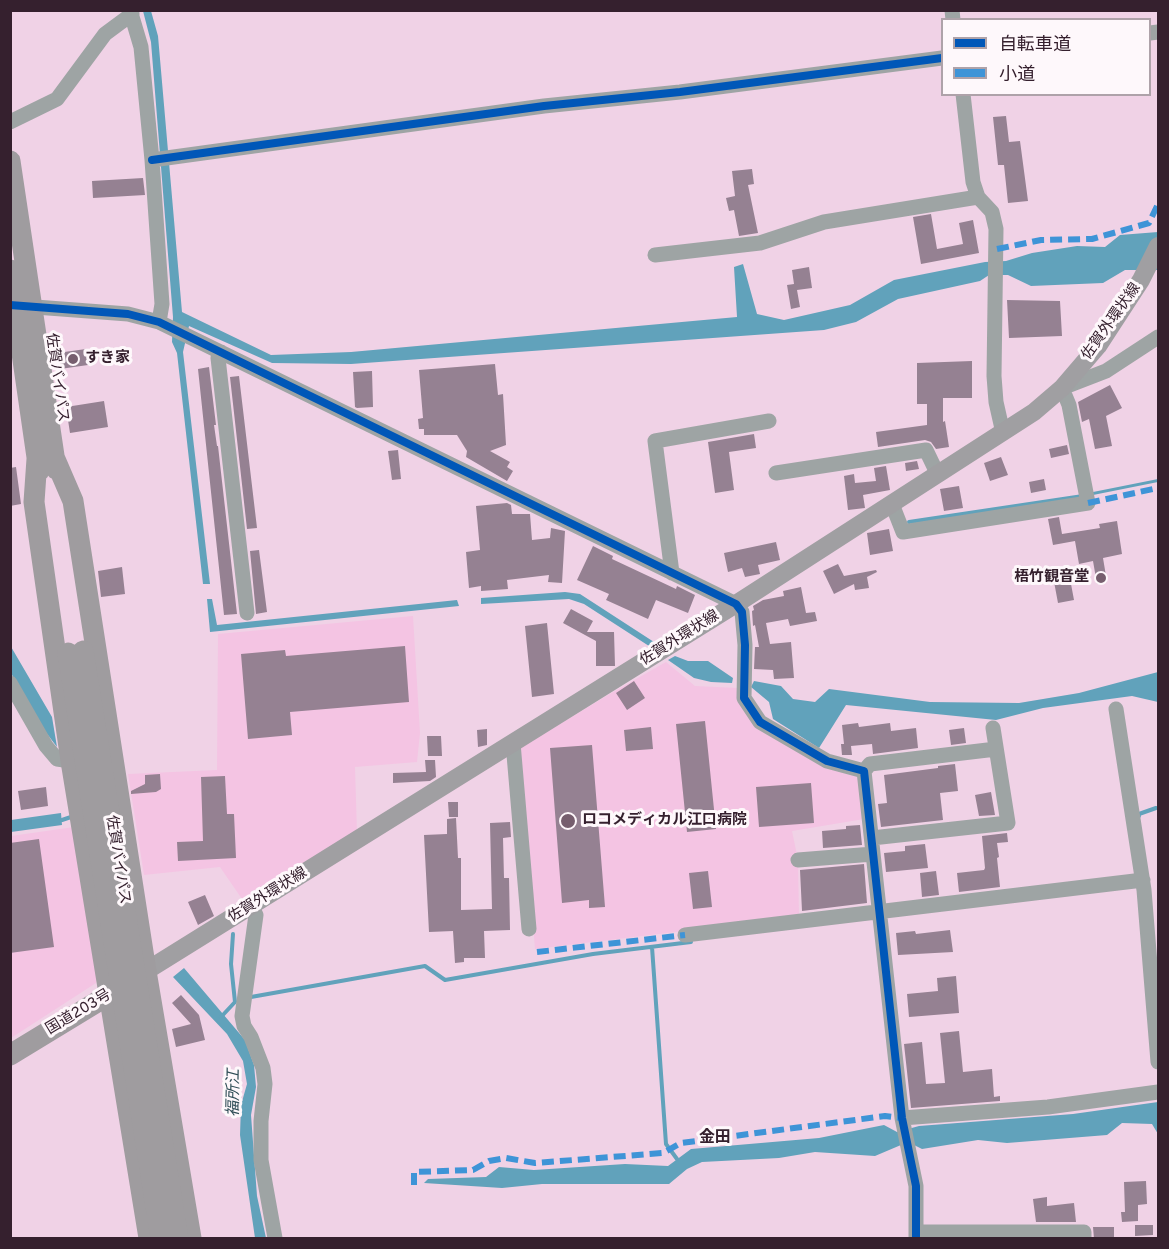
<!DOCTYPE html>
<meta charset="utf-8">
<style>
body{margin:0}
#map{position:relative;width:1169px;height:1249px;overflow:hidden;background:#f0d2e6;font-family:Overpass,"Noto Sans JP",sans-serif}
canvas{display:block}
.frame{position:absolute;inset:0;border:12px solid #35202e;pointer-events:none}
.legend{position:absolute;left:941px;top:18px;width:210px;height:78px;box-sizing:border-box;background:#fef8fb;border:2px solid #aea2a9;margin:0;padding:8px 10px;list-style:none;font-size:18px;color:#35202e}
.legend li{display:flex;align-items:center;gap:12px;height:30px}
.legend b{width:30px;border:2px solid #aea2a9}
</style>
<div id="map">
<canvas width="1169" height="1249"></canvas>
<div class="frame"></div>
<ul class="legend">
<li><b style="height:8px;background:#0057b8"></b>自転車道</li>
<li><b style="height:8px;background:#3e94d7"></b>小道</li>
</ul>
</div>
<script>
const g = document.querySelector('canvas').getContext('2d');
g.lineJoin = 'round';
function fill(path, color) {
  g.fillStyle = color;
  g.fill(path, 'evenodd');
}
function shape(rows) {
  const path = new Path2D();
  for (const r of rows) {
    path.moveTo(r[0], r[1]);
    for (let i = 2; i < r.length; i += 2) path.lineTo(r[i], r[i + 1]);
  }
  return path;
}
function strokePath(path, color, width, dash) {
  g.strokeStyle = color;
  g.lineWidth = width;
  g.lineCap = dash ? 'butt' : 'round';
  g.setLineDash(dash || []);
  g.stroke(path);
}
function drawText(font, color, halo, rows, align = 'center') {
  g.font = font + ' Overpass,"Noto Sans JP",sans-serif';
  g.lineWidth = 6;
  g.setLineDash([]);
  g.textBaseline = 'middle';
  g.strokeStyle = halo;
  g.fillStyle = color;
  for (const [text, x, y, turn = 0] of rows) {
    g.save();
    g.translate(x, y);
    g.rotate((+turn || 0) * Math.PI / 180);
    g.textAlign = isNaN(turn) ? turn : align;
    if (halo) g.strokeText(text, 0, 0);
    g.fillText(text, 0, 0);
    g.restore();
  }
}
fill(shape([
 [413,616,420,733,417,762,355,767,357,833,244,902,220,867,144,875,128,774,217,770,218,634],
 [666,662,695,686,738,688,740,701,826,768,861,778,864,819,792,831,798,860,799,917,535,949,519,749,608,695],
 [74,827,98,970,96,983,11,1038,11,836]
]), '#f4c4e3');
fill(shape([
 [143,11,151,11,158,36,182,312,271,355,351,352,737,317,734,267,743,264,757,314,784,320,850,305,894,280,985,262,1006,261,1032,253,1077,246,1105,247,1120,235,1158,232,1158,270,1125,270,1103,283,1031,286,1008,275,989,275,980,281,898,299,856,322,824,330,351,364,272,363,189,326,183,352,210,584,203,584,177,353,172,342,173,317,151,42],
 [1158,479,1158,482,1093,495,1093,492],
 [565,592,580,594,654,642,649,646,584,604,569,599,481,604,481,598],
 [207,599,212,599,217,625,457,600,459,606,210,632],
 [10,645,52,717,57,747,35,718,11,673],
 [675,656,688,661,708,661,733,678,732,683,711,682,694,678,668,660],
 [1158,672,1158,702,1132,696,1043,708,996,720,846,705,819,748,773,719,769,702,751,687,754,681,781,686,793,699,815,702,829,689,930,702,1019,703,1079,693],
 [61,813,62,825,11,832,11,820],
 [184,968,245,1040,254,1065,256,1087,251,1115,257,1196,266,1238,255,1238,240,1135,241,1105,247,1084,243,1061,227,1034,173,977],
 [1158,1102,1158,1134,1152,1124,1122,1123,1107,1135,1007,1143,978,1140,922,1149,908,1142,875,1156,815,1152,779,1158,702,1162,687,1169,669,1184,542,1184,502,1188,424,1183,428,1179,486,1177,499,1167,534,1170,625,1164,668,1166,691,1149,819,1138,884,1125,897,1132,919,1126,1073,1114]
]), '#61a2bb');
strokePath(shape([
 [909,522,1083,496],
 [1139,816,1139,814,1156,808],
 [62,820,71,817],
 [652,947,666,1144,677,1159],
 [251,997,425,966,445,980,593,954,691,942],
 [221,1017,235,1002,231,964,233,934]
]), '#61a2bb', 4);
fill(shape([
 [1006,116,1009,142,1020,141,1028,201,1008,203,1004,165,998,165,993,117],
 [752,169,754,184,748,185,758,233,739,236,734,210,729,211,726,198,735,196,732,171],
 [143,178,145,195,93,198,92,181],
 [931,214,937,249,963,244,959,223,973,220,979,253,921,264,913,217],
 [809,267,812,288,797,290,800,307,791,309,787,285,794,284,792,270],
 [1007,300,1060,301,1062,336,1009,338],
 [86,349,88,365,60,369,57,353],
 [972,361,972,398,943,398,943,422,945,421,949,447,936,449,931,442,925,440,878,447,876,432,927,425,927,404,917,404,917,363],
 [495,364,498,395,503,394,506,445,490,451,510,462,507,467,513,471,507,481,466,457,467,451,457,435,424,435,424,429,419,429,418,419,423,418,419,370],
 [209,367,216,425,214,425,217,446,218,446,237,614,224,615,198,369],
 [372,371,373,407,357,408,355,407,353,372],
 [239,376,257,528,247,529,230,377],
 [1110,385,1122,408,1106,416,1112,446,1095,449,1089,419,1082,422,1078,402],
 [104,401,108,427,70,433,66,407],
 [754,434,756,448,729,452,734,490,715,493,708,442],
 [1067,445,1069,454,1051,458,1049,449],
 [398,450,401,479,392,480,388,451],
 [1001,457,1008,475,990,481,984,463],
 [917,461,919,469,906,471,905,463],
 [886,466,890,490,863,495,865,508,848,510,844,476,854,474,855,483,876,481,874,468],
 [16,467,21,504,10,506,10,468],
 [1044,479,1046,490,1031,493,1029,482],
 [959,486,963,508,944,511,940,489],
 [507,503,511,505,512,514,530,514,532,540,550,538,551,528,565,531,562,583,548,582,549,575,507,580,508,589,481,591,481,586,469,588,466,552,480,550,476,506],
 [1059,517,1062,534,1100,528,1099,524,1117,521,1122,554,1103,558,1107,582,1097,584,1093,561,1079,564,1075,541,1053,545,1048,519],
 [889,529,893,551,870,555,867,533],
 [776,542,780,560,758,565,760,574,745,577,742,568,728,572,724,553],
 [593,546,613,556,612,559,676,589,677,586,695,595,688,613,656,600,648,619,606,600,609,594,577,580],
 [259,550,267,612,256,614,250,551],
 [838,564,844,576,876,570,877,572,867,577,869,588,855,590,854,584,834,594,823,571],
 [122,567,125,594,101,597,98,571],
 [1068,568,1074,600,1058,603,1052,571],
 [801,587,806,613,815,612,817,621,790,626,788,619,766,623,770,644,791,642,794,678,774,679,773,670,754,669,755,647,759,647,755,625,753,626,752,611,754,610,753,606,763,600,784,596,783,591],
 [571,609,593,621,587,632,614,632,615,666,596,666,596,641,563,623],
 [547,623,554,694,532,697,525,626],
 [405,646,409,702,290,712,292,735,248,739,241,654,285,650,286,656],
 [634,681,645,698,627,710,616,693],
 [705,721,716,829,687,832,676,724],
 [858,723,859,727,890,723,891,731,916,728,918,748,873,754,872,744,851,746,852,755,842,755,841,744,844,744,842,725],
 [651,727,653,749,626,751,624,730],
 [964,728,966,743,951,745,949,730],
 [487,729,487,745,478,747,477,730],
 [427,736,441,736,442,756,428,756],
 [592,745,605,907,589,908,589,900,562,903,550,748],
 [425,760,435,760,436,777,430,781,393,783,393,773,426,772],
 [955,764,958,791,940,793,943,820,881,827,878,804,887,803,884,775,938,768,938,766],
 [160,774,161,789,156,792,131,794,131,791,145,784,145,775],
 [225,776,227,814,234,814,236,858,178,861,177,842,203,841,201,777],
 [811,783,814,823,759,827,756,787],
 [46,787,48,806,21,810,18,791],
 [991,792,995,815,979,816,975,795],
 [448,802,458,802,458,817,449,817],
 [456,818,458,858,461,858,461,910,492,909,490,823,510,822,511,837,503,838,504,878,509,878,510,930,484,931,485,958,464,958,464,962,455,963,453,931,429,932,424,835,447,834,447,819],
 [860,825,862,845,823,848,822,831,846,829,846,826],
 [1007,833,1008,842,997,843,999,857,997,858,1000,887,959,892,957,873,984,870,985,868,982,836],
 [39,839,54,947,10,953,10,843],
 [925,844,928,868,886,872,884,853,905,851,905,846],
 [864,864,867,903,802,911,800,870],
 [708,871,712,907,693,909,689,873],
 [936,871,939,895,922,897,920,873],
 [205,895,214,916,198,925,188,902],
 [950,930,953,952,898,955,896,933,915,931,916,934],
 [956,976,959,1013,909,1017,907,994,938,991,937,978],
 [181,995,199,1015,205,1040,176,1047,172,1029,191,1024,172,1003],
 [959,1031,963,1072,992,1069,994,1097,1000,1096,1000,1101,911,1108,904,1044,922,1042,926,1084,945,1083,940,1033],
 [1146,1181,1147,1204,1138,1205,1138,1221,1122,1222,1121,1212,1125,1212,1124,1182],
 [1047,1197,1047,1206,1074,1203,1076,1222,1036,1222,1033,1199],
 [1135,1225,1153,1225,1153,1235,1135,1236],
 [1093,1227,1114,1227,1114,1239,1094,1239]
]), '#958192');
strokePath(shape([
 [130,10,141,47,152,160,162,304,159,322],
 [952,10,953,20],
 [1150,33,1158,32],
 [963,94,973,182,978,197,992,212,996,229,994,376,996,402,1003,433],
 [10,122,57,99,105,34,132,14],
 [152,160,544,106,680,92,942,58],
 [655,255,760,243,824,222,978,197],
 [22,306,128,314,159,322,736,604,742,612,745,645,744,698,760,722,827,761,864,771,902,1118,916,1186,916,1238],
 [221,352,218,358,247,613],
 [776,473,926,450,938,475],
 [892,504,903,532,1088,503,1069,405,1062,388,1106,371,1158,337],
 [672,573,655,441,769,421],
 [10,683,46,746,57,759,71,761],
 [1116,709,1144,890,1158,1062],
 [513,743,529,929],
 [864,771,870,764,996,749],
 [872,838,1008,823,993,728],
 [798,860,873,854],
 [252,907,256,915,242,1016,244,1026,251,1037,263,1068,265,1084,261,1121,261,1160,275,1238],
 [685,935,1143,880],
 [902,1118,1048,1107,1158,1092],
 [917,1232,1084,1232,1084,1238]
]), '#9ea4a4', 15);
strokePath(shape([
 [146,971,736,604,1034,412,1062,388,1098,346,1141,280,1158,246]
]), '#a09fa2', 18);
strokePath(shape([
 [10,161,56,469],
 [10,270,39,471],
 [54,457,73,501,146,971,191,1238],
 [37,459,34,502,71,761,149,1238],
 [10,1055,120,988]
]), '#9f9c9f', 21);
strokePath(shape([
 [83,651,178,1238],
 [68,653,161,1238]
]), '#9f9c9f', 21);
strokePath(shape([
 [997,249,1041,240,1092,239,1149,223,1158,204],
 [1088,503,1158,488],
 [537,952,685,935],
 [414,1185,414,1172,473,1170,489,1161,506,1158,535,1163,663,1153,681,1143,885,1116,902,1118]
]), '#3e94d7', 6, [12, 6]);
strokePath(shape([
 [152,160,544,106,680,92,942,58],
 [10,305,128,314,159,322,736,604,742,612,745,645,744,698,760,722,827,761,864,771,902,1118,916,1186,916,1238]
]), '#0057b8', 8);
for (const [x, y, r, color] of [
 [73,359,6,"#765e6e"],
 [1101,578,6,"#765e6e"],
 [568,821,8,"#765e6e"]
]) {
  const dot = new Path2D();
  dot.arc(x, y, r, 0, 2 * Math.PI);
  g.fillStyle = color;
  g.fill(dot);
  strokePath(dot, '#fef8fb', 2);
}
drawText('15px', '#35202e', '#fef8fb', [
 ["佐賀外環状線",1112,322,-55],
 ["佐賀バイパス",56,378,82],
 ["佐賀外環状線",680,639,-32],
 ["佐賀バイパス",117,860,81],
 ["佐賀外環状線",268,896,-32],
 ["国道203号",79,1013,-31]
]);
drawText('bold 15px', '#35202e', '#fef8fb', [
 ["すき家",85,359],
 ["梧竹観音堂",1089,578,"right"],
 ["ロコメディカル江口病院",582,821]
], 'left');
drawText('italic 16px', '#2e4c55', '#fef8fb', [
 ["福所江",235,1093,-89]
]);
drawText('bold 16px', '#35202e', '#fef8fb', [
 ["金田",715,1139]
]);
</script>
